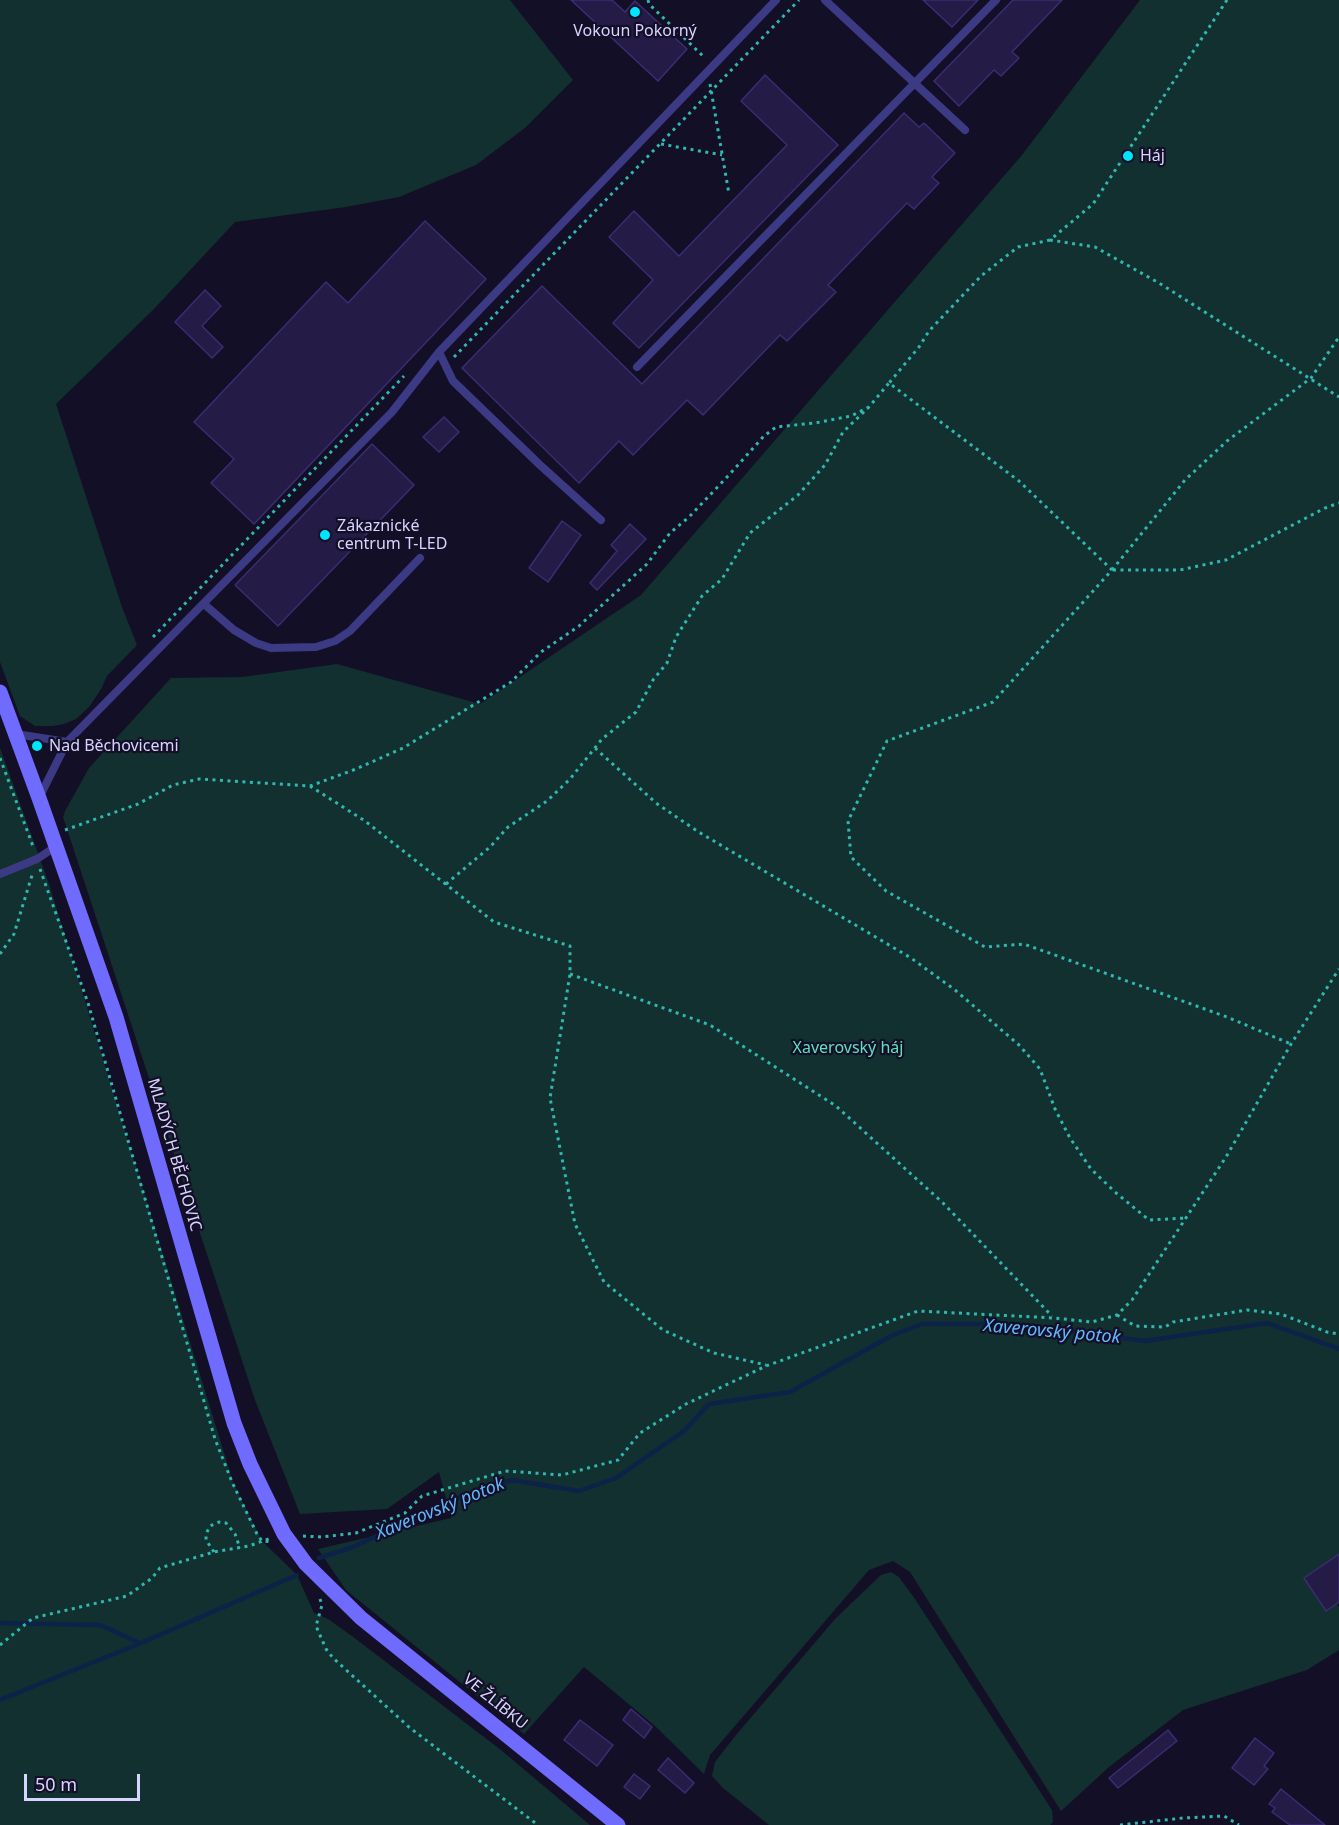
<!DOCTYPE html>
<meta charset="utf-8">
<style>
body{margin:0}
#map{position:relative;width:1339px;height:1825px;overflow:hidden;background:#130f26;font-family:"Noto Sans",sans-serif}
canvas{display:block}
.scale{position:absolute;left:24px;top:1774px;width:116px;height:27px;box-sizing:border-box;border:3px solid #d9d4ff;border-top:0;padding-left:8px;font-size:18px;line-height:21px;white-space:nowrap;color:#d9d4ff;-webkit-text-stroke:4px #130f26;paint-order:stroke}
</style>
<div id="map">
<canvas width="1339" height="1825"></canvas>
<div class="scale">50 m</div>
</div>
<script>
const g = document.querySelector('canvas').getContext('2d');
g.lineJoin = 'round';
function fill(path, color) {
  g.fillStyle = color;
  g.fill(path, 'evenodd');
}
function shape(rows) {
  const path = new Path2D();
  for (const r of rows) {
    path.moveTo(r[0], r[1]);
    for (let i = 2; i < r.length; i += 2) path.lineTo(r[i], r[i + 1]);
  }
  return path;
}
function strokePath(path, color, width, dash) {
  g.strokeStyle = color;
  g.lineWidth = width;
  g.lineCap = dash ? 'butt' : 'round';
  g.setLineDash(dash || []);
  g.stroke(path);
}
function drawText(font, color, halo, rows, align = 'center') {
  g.font = font + ' "Noto Sans",sans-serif';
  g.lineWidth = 4.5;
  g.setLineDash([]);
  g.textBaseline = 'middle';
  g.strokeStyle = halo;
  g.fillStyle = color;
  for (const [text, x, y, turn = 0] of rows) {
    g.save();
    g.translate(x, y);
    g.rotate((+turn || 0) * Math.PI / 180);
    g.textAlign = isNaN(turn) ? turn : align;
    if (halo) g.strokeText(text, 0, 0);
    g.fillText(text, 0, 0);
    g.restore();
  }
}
fill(shape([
 [0,0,510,0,573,80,525,128,476,165,399,197,346,207,235,222,153,310,56,404,122,607,137,645,107,676,101,689,89,707,76,719,64,724,53,726,35,726,20,716,0,662],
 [1140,0,1339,0,1339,1557,1337,1555,1304,1578,1325,1611,1337,1604,1339,1607,1339,1650,1307,1670,1183,1710,1109,1767,1061,1811,910,1572,893,1561,869,1570,710,1755,704,1774,655,1726,584,1667,524,1734,346,1590,318,1549,451,1518,439,1472,387,1509,300,1514,255,1400,63,817,65,811,89,768,171,678,242,677,337,664,480,704,641,595,1022,155],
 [0,748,49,884,233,1482,262,1541,297,1575,314,1613,328,1619,352,1636,501,1750,590,1825,0,1825],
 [891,1572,899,1577,915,1599,1052,1810,1053,1822,1050,1825,769,1825,723,1788,712,1776,715,1762,736,1735,835,1619,881,1575]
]), '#12302f');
strokePath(shape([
 [319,1558,353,1547,462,1496,512,1480,579,1491,616,1478,684,1431,709,1404,790,1392,893,1335,922,1324,1013,1324,1145,1341,1267,1323,1339,1349],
 [0,1623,100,1625,140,1643],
 [0,1700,141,1643,297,1575]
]), '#0c2248', 4.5);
const building = shape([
 [571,0,612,0,625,12,635,1,687,49,658,81,571,0],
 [923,0,978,0,952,27,923,0],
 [1013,0,1062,0,1012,52,1019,58,1001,76,994,70,959,106,934,81,1013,0],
 [765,75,838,145,639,348,613,323,653,280,609,237,634,211,679,256,787,145,741,101,765,75],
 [904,113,919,127,924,123,955,153,932,177,939,183,914,209,907,203,828,285,836,292,787,341,780,335,703,415,687,400,633,455,619,441,579,483,462,368,542,286,642,384,904,113],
 [425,221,486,279,254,524,211,483,234,459,194,422,326,282,348,303,425,221],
 [205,290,221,306,202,326,223,347,212,358,175,322,205,290],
 [444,417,459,432,439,452,423,437,444,417],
 [372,444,414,485,278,626,235,585,372,444],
 [562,521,581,535,548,582,529,568,562,521],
 [630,524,646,539,597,590,590,583,617,551,611,545,630,524],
 [1339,1554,1339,1602,1326,1611,1304,1578,1339,1554],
 [631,1709,652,1727,644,1738,623,1720,631,1709],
 [580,1720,613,1745,597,1766,564,1740,580,1720],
 [1168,1730,1177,1741,1118,1788,1109,1778,1168,1730],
 [1255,1738,1274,1753,1264,1766,1268,1769,1254,1785,1232,1768,1255,1738],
 [668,1758,694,1783,685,1793,658,1770,668,1758],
 [634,1774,650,1786,640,1799,624,1787,634,1774],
 [1281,1789,1325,1825,1290,1825,1272,1812,1275,1808,1269,1804,1281,1789]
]);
fill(building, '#241b47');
strokePath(building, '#3b2d73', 1.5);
strokePath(shape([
 [648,0,649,4,705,58],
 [1227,0,1093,204,1050,240,1095,247,1159,283,1339,397],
 [710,84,729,194],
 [661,144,722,155],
 [1050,240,1018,247,981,276,929,331,919,347,889,383,1019,481,1112,570,993,702,887,741,848,821,851,857,886,891,985,947,1024,944,1227,1017,1291,1044],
 [454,357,799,0],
 [1112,570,1185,480,1227,441,1311,378,1339,337],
 [1113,570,1180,570,1226,560,1325,508,1339,503],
 [153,637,404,376],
 [595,748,656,803,697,831,911,958,955,990,1019,1045,1040,1069,1055,1109,1070,1138,1091,1169,1115,1192,1149,1220,1186,1218],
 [0,758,34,849],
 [310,786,365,821,494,922,570,946,570,974,550,1098,575,1224,604,1282,663,1330,714,1353,766,1365],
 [65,830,138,804,173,785,199,779,310,786,356,769,403,748,511,682,541,652,579,626,647,564,670,533,689,517,729,475,764,436,776,427,815,423,851,416,869,407],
 [40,869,88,1003,215,1439,232,1482,257,1534,262,1541,273,1542],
 [446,884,490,847,508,827,547,801,570,779,602,739,636,712,653,680,667,663,676,637,702,596,722,579,750,533,798,495,825,465,843,432,869,407,889,383],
 [0,954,14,934,33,872],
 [570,974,710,1025,836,1106,943,1203,1052,1316],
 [1117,1315,1135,1326,1165,1327,1173,1322,1247,1310,1281,1314,1327,1332,1339,1334],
 [303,1536,322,1537,356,1533,405,1513,422,1496,505,1471,562,1475,618,1460,640,1433,686,1404,766,1366,918,1311,1054,1318,1092,1322,1117,1315,1132,1300,1226,1157,1291,1044,1339,969],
 [214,1552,206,1540,206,1534,210,1526,219,1522,226,1523,235,1534,240,1548],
 [320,1599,322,1605,316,1626,326,1649,333,1658,410,1728,538,1825],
 [0,1645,33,1618,127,1596,152,1578,160,1568,214,1552,249,1546,271,1538],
 [1120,1825,1183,1818,1224,1816,1239,1825]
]), '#2fb8b0', 3, [3, 4.5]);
strokePath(shape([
 [825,0,965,130],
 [439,352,453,381,540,465,601,520],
 [637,367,996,0],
 [204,604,234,630,256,643,271,648,316,647,335,641,350,631,420,558],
 [16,734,67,742],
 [40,796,67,742,392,412,439,352,776,0],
 [0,874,37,859,55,847]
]), '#3d3a85', 8);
strokePath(shape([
 [0,692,39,798,116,1017,234,1423,250,1464,284,1534,306,1564,361,1618,618,1825]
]), '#6f6bff', 15);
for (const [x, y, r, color] of [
 [635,12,6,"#00e5ff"],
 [1128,156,6,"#00e5ff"],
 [325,535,6,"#00e5ff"],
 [37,746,6,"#00e5ff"]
]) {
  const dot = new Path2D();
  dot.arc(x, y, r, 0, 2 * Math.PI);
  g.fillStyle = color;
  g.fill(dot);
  strokePath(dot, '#130f26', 2);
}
drawText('16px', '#d9d4ff', '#130f26', [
 ["Vokoun Pokorný",635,31,"center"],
 ["Háj",1140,156],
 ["Zákaznické",337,526],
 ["centrum T-LED",337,544],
 ["Nad Běchovicemi",49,746]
], 'left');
drawText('16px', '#5fe0c0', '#130f26', [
 ["Xaverovský háj",848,1048]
]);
drawText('16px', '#d9d4ff', '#130f26', [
 ["MLADÝCH BĚCHOVIC",174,1155,74],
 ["VE ŽLÍBKU",495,1702,39]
]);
drawText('italic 18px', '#62b6ff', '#130f26', [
 ["Xaverovský potok",1052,1332,5],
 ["Xaverovský potok",440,1509,-22]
]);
</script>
